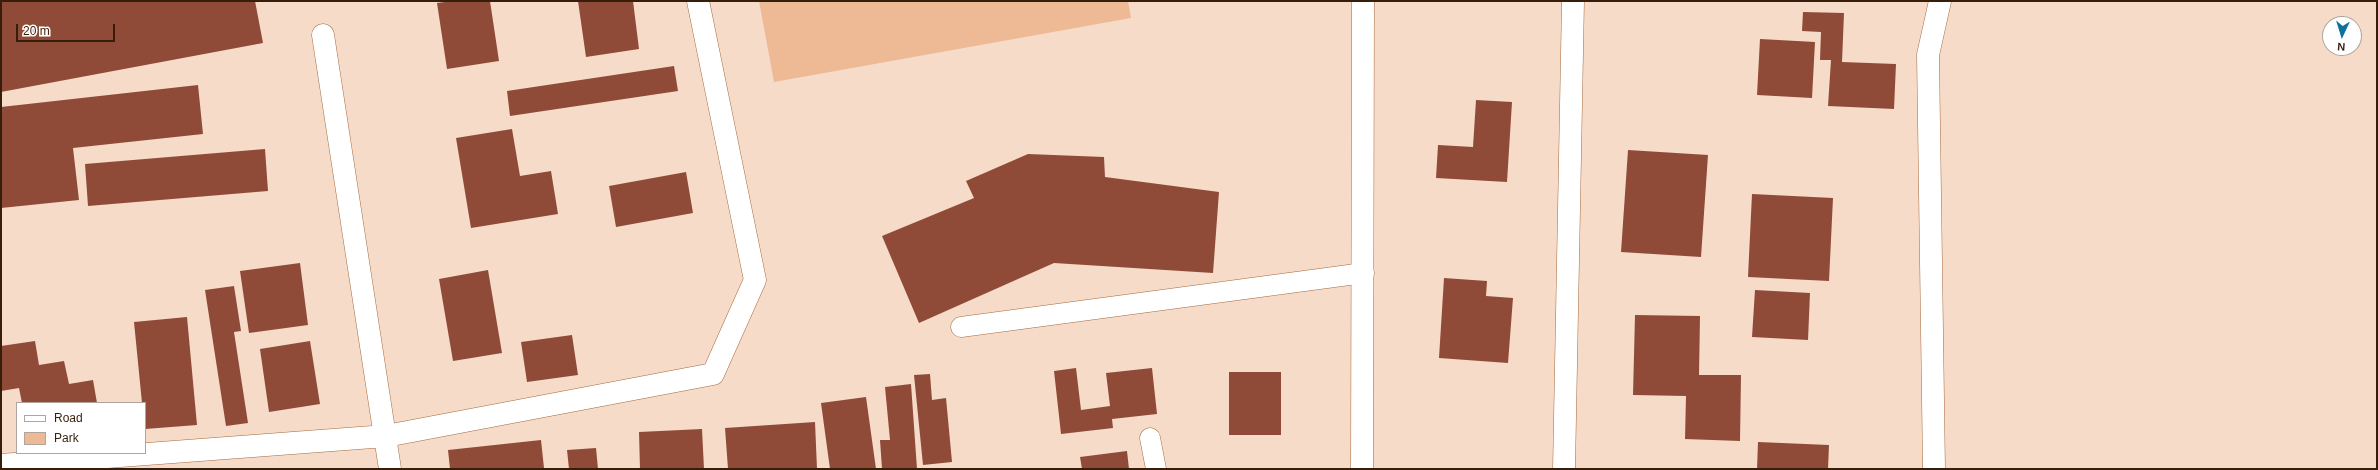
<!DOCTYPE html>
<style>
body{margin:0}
#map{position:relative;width:2378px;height:470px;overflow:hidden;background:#f6dbc9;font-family:Helvetica,sans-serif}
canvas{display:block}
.frame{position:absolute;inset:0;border:2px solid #361e0a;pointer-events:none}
.legend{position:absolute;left:16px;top:402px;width:130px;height:52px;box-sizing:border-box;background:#fff;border:1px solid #afa59d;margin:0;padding:5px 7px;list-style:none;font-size:12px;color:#361e0a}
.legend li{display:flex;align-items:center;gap:8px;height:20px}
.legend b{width:20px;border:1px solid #afa59d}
.north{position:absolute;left:2322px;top:16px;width:40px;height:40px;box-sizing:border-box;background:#fff;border:1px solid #afa59d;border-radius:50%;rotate:184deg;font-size:11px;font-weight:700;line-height:16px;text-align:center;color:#361e0a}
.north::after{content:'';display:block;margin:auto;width:14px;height:18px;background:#0e719e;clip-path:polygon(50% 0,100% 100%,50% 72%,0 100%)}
.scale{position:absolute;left:16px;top:24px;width:99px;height:18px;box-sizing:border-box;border:2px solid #361e0a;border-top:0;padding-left:5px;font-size:12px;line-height:14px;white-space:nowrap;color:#361e0a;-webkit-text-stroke:3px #fff;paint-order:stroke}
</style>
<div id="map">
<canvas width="2378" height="470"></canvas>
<div class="frame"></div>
<ul class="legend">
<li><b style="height:5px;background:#fff"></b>Road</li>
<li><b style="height:11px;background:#eeb995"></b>Park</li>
</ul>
<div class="north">N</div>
<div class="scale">20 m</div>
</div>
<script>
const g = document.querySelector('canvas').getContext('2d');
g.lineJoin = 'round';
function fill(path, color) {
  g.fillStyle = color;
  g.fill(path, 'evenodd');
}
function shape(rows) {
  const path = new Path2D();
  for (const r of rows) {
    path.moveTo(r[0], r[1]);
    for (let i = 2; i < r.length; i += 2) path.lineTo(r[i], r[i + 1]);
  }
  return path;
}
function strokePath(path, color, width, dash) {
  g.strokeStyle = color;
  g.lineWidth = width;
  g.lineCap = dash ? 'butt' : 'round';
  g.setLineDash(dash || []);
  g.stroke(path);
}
fill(shape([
 [759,1,1128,1,1131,18,774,82]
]), '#eeb995');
fill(shape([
 [1,1,255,1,263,43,1,92],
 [452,1,490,1,499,61,447,69,437,3],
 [578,1,633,1,639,49,586,57],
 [1803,12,1844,13,1842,62,1896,64,1894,109,1828,106,1831,60,1820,60,1821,32,1802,31],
 [1760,39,1815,42,1812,98,1757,95],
 [674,66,678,91,510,116,507,91],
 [198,85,203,134,73,148,79,200,1,208,1,107],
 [1476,100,1512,102,1507,182,1436,178,1438,145,1473,147],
 [512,129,520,176,551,171,558,214,471,228,456,138],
 [265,149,268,191,88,206,85,164],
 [1628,150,1708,155,1701,257,1621,252],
 [1028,154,1104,157,1105,177,1219,192,1213,273,1054,263,919,323,882,236,974,198,966,181],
 [686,172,693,213,616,227,609,186],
 [1752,194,1833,198,1829,281,1748,277],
 [300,263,308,325,249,333,240,271],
 [488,270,502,353,453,361,439,279],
 [1444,278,1487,281,1486,296,1513,298,1508,363,1439,358],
 [234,286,241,331,234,332,248,423,226,426,205,290],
 [1755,290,1810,293,1808,340,1752,337],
 [1635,315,1700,316,1699,375,1741,375,1740,441,1685,439,1686,396,1633,395],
 [187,317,197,425,145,429,145,403,142,403,134,322],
 [572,335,578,375,527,382,521,342],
 [35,341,39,365,64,361,69,384,93,380,97,403,22,403,19,388,1,391,1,346],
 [310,341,320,404,269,412,260,349],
 [1076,368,1081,410,1110,406,1106,373,1152,368,1157,414,1112,419,1113,428,1061,434,1054,371],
 [1229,372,1281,372,1281,435,1229,435],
 [930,374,932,400,946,398,952,462,923,465,914,375],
 [911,384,917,469,882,469,880,440,890,440,885,387],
 [866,397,876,469,830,469,821,403],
 [815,422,817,469,728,469,725,428],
 [702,429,704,469,640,469,639,432],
 [541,440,544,468,450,469,448,450],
 [1758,442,1829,445,1828,469,1757,469],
 [596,448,598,469,569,469,567,450],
 [1127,451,1129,469,1082,469,1080,457]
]), '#904b38');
const service = shape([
 [961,327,1364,273],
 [1150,438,1156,469]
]);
const minor = shape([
 [323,35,390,469],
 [1,465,386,436,713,374,755,280,698,1],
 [1362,469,1363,1],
 [1564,469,1573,1],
 [1934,469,1928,55,1940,1]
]);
strokePath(service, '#a66a3d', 21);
strokePath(minor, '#a66a3d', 23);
strokePath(service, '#fff', 20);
strokePath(minor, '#fff', 22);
</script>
